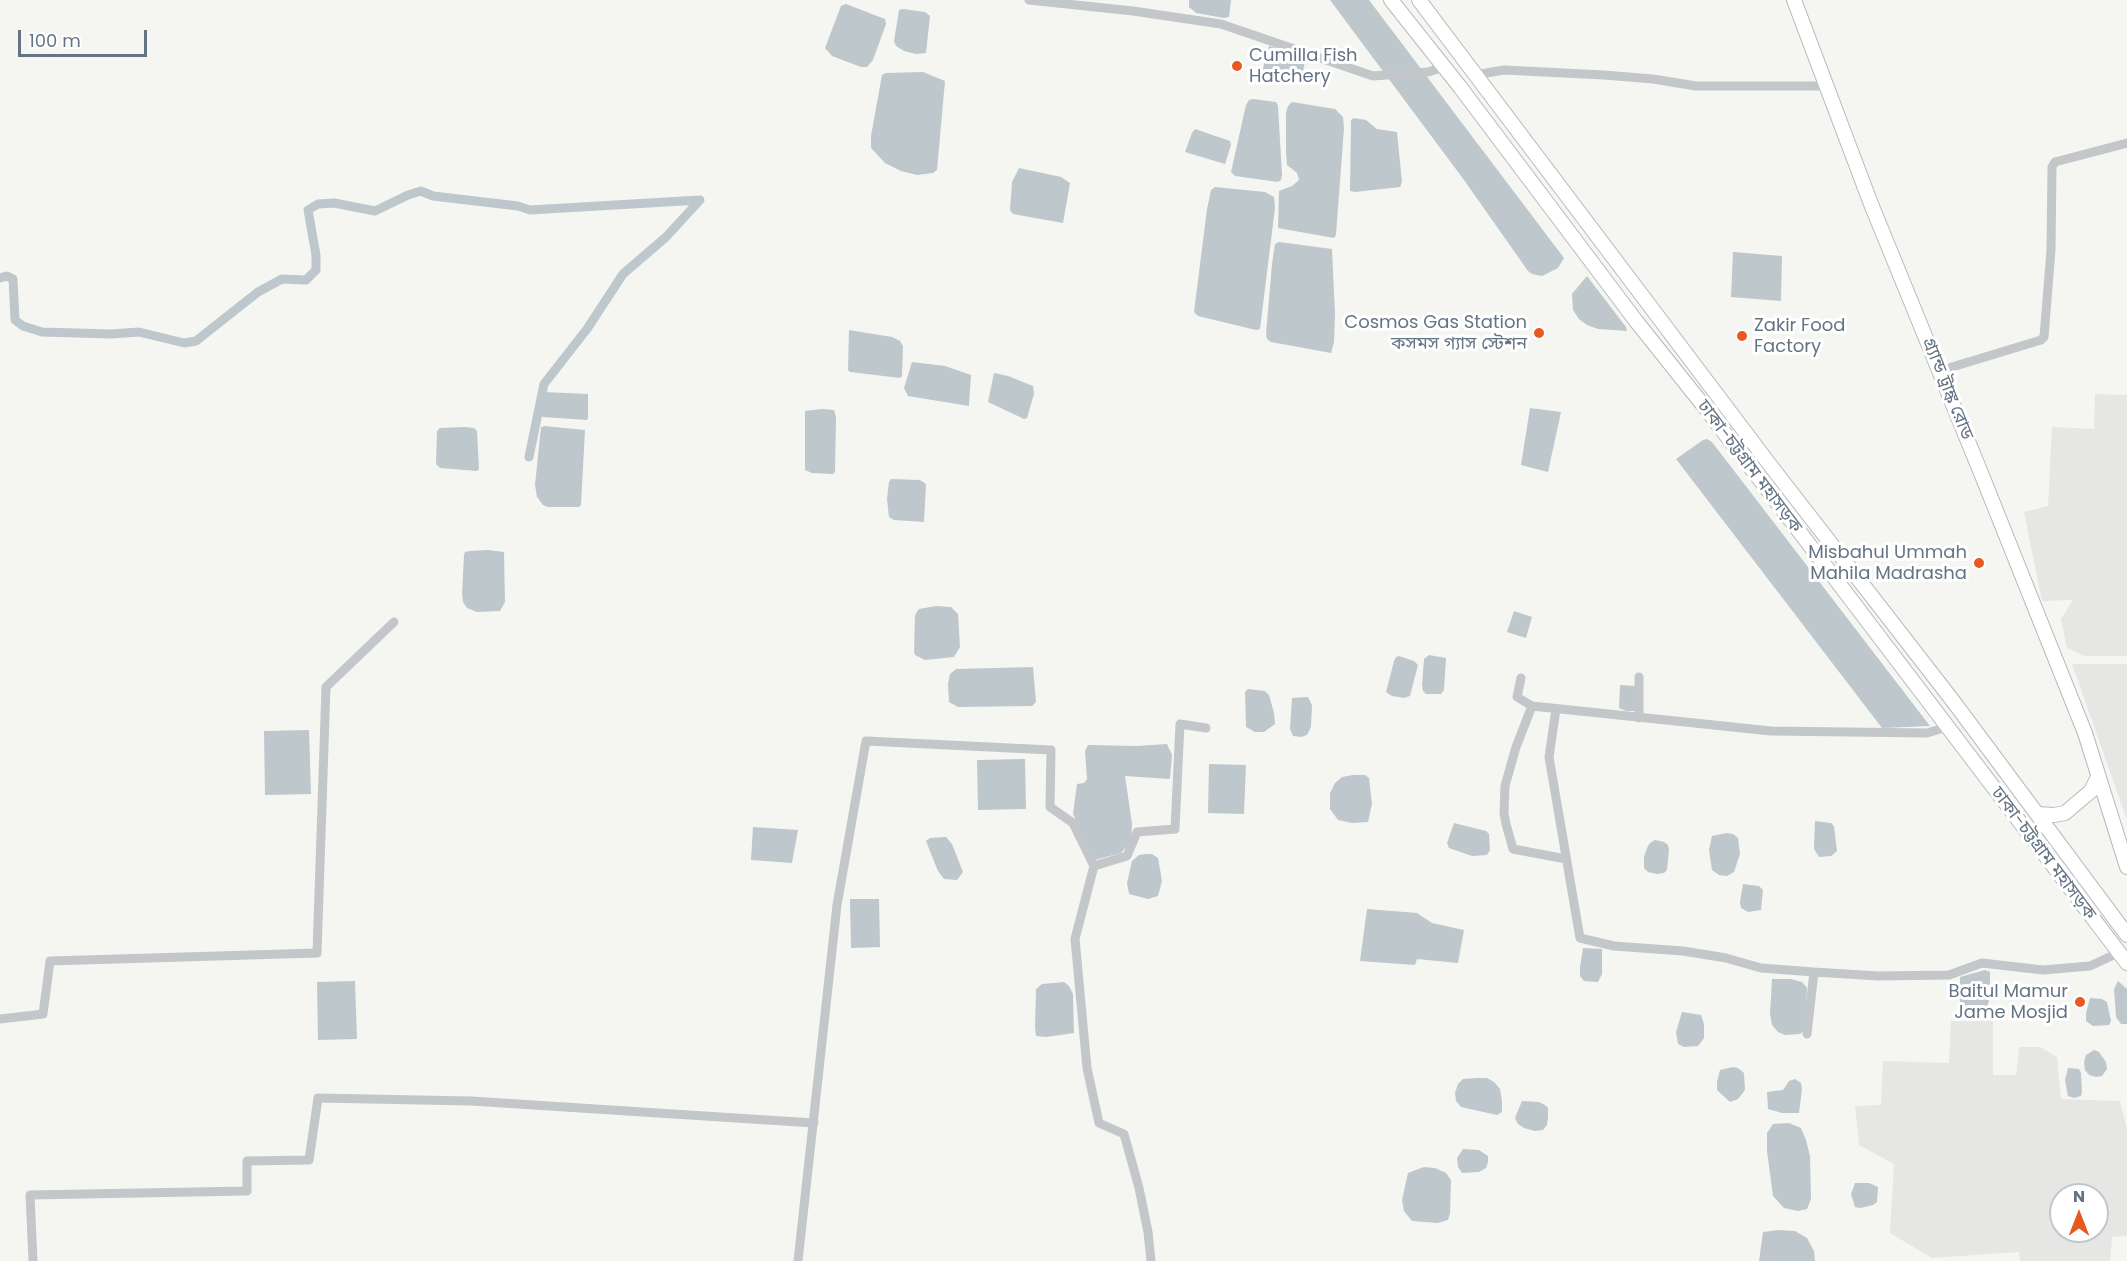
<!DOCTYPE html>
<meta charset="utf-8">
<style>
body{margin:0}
#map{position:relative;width:2127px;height:1261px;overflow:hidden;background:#f5f6f2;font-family:Poppins,sans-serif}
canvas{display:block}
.north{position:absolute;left:2049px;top:1183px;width:60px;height:60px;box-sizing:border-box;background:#fff;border:2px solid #c1c7ce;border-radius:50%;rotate:0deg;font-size:16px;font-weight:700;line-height:24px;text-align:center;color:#647484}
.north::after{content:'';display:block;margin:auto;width:21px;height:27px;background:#e75921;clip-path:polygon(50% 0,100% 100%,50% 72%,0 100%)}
.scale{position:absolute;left:18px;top:30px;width:129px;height:27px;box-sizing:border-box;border:3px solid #647484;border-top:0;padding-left:8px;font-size:18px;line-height:21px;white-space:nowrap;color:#647484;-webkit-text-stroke:4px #fff;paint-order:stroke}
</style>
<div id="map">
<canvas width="2127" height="1261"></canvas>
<div class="north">N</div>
<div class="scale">100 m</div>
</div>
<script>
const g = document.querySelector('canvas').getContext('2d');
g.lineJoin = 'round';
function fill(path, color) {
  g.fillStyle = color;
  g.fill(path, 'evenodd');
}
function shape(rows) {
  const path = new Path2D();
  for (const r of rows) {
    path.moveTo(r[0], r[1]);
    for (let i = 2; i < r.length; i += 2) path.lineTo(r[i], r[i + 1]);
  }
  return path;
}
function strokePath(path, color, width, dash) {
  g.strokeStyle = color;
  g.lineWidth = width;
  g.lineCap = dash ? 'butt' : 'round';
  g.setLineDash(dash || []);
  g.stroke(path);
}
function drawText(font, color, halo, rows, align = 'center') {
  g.font = font + ' Poppins,"Noto Sans Bengali",sans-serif';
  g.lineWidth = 6;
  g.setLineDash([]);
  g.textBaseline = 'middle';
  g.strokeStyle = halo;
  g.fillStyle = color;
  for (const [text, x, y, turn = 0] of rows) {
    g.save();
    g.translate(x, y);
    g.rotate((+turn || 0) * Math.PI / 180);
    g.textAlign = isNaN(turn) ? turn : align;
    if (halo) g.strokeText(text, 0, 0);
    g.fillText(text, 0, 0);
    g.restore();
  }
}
fill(shape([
 [2095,394,2127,395,2127,656,2084,656,2067,648,2061,619,2073,600,2042,601,2024,512,2048,506,2052,427,2094,429],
 [2072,664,2127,664,2127,820],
 [1993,1020,1993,1075,2016,1075,2019,1047,2040,1047,2057,1057,2061,1099,2120,1101,2127,1129,2127,1236,2112,1237,2110,1261,2020,1261,2019,1252,1932,1258,1890,1233,1894,1164,1859,1145,1855,1106,1881,1105,1883,1061,1949,1063,1951,1021],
 [2061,1195,2097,1195,2097,1231,2061,1231]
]), '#e6e7e5');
fill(shape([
 [1189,0,1231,0,1229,17,1224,18,1196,13,1189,7],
 [1330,0,1369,0,1564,258,1558,268,1542,276,1532,274,1528,271,1464,180],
 [846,4,885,19,886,24,873,60,867,67,861,67,832,56,825,48,841,6],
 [903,9,925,12,930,16,926,53,916,54,904,51,896,46,894,41,899,10],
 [1269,46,1306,56,1302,77,1271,78,1262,72],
 [923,72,945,81,937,170,933,173,917,175,901,171,885,163,871,148,871,136,882,75,886,73],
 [1253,99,1276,102,1278,106,1282,175,1281,180,1278,182,1235,176,1231,172,1246,105,1249,100],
 [1292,102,1335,109,1343,117,1344,128,1336,235,1334,238,1278,228,1279,191,1292,186,1299,180,1297,173,1287,165,1286,153,1286,113,1288,106],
 [1354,118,1366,120,1377,129,1397,132,1402,182,1400,187,1355,192,1350,191,1351,120],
 [1195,129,1230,141,1231,145,1225,164,1185,152,1192,133],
 [1019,168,1061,177,1070,183,1063,223,1013,214,1010,210,1012,182],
 [1215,187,1265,192,1274,197,1275,208,1260,329,1256,330,1198,316,1194,312,1207,209,1211,190],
 [1279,242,1332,249,1335,314,1334,342,1331,353,1271,342,1267,339,1266,334,1272,264,1275,244],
 [1733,252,1782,256,1781,301,1731,297],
 [1587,276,1626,327,1627,331,1598,329,1587,325,1579,319,1573,310,1572,294],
 [849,330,892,337,900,341,903,346,902,376,900,378,850,372,848,370],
 [912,362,945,366,971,375,969,406,908,396,904,388],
 [994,373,1008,376,1033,386,1034,394,1027,418,1024,419,988,402],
 [543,392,588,394,588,418,587,420,543,417,541,415],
 [1530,408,1561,412,1548,472,1521,465],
 [822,409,834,410,836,417,835,472,833,474,812,473,805,470,805,411],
 [544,426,585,430,581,505,579,507,548,507,543,505,537,497,535,485,541,427],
 [465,427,474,428,477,431,479,469,477,471,440,468,436,464,437,431,440,428],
 [1707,439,1712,442,1930,726,1882,728,1676,459,1703,440],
 [891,479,920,480,926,484,924,522,894,520,889,517,887,499,889,482],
 [488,550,504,552,505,602,500,611,477,612,467,608,463,602,462,594,464,555,465,552,469,551],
 [936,606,951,607,958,614,960,647,954,657,925,660,915,655,914,652,915,615,919,609],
 [1514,611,1532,617,1526,638,1507,632],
 [1429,655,1446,658,1444,690,1441,694,1426,694,1423,691,1422,685,1424,659],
 [1399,656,1414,661,1418,665,1410,696,1404,698,1392,696,1386,692,1394,661,1396,657],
 [1033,667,1036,702,1032,706,958,707,949,702,948,684,950,674,956,669],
 [1620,685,1636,686,1635,711,1626,711,1619,708],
 [1248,689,1265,691,1269,695,1274,713,1275,724,1264,732,1255,732,1246,727,1245,692],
 [1308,697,1312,705,1311,727,1307,735,1301,737,1293,736,1290,729,1292,698],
 [309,730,311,794,265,795,264,731],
 [1167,744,1172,755,1170,779,1125,776,1132,824,1131,841,1121,853,1095,860,1073,814,1077,784,1084,783,1087,779,1085,751,1088,745,1137,746],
 [1025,759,1026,809,978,810,977,760],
 [1209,764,1246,765,1244,814,1208,813],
 [1353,775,1365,775,1369,778,1372,804,1368,822,1352,823,1338,820,1330,809,1330,793,1335,783,1342,777],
 [1815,821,1831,823,1834,826,1837,851,1831,856,1819,857,1814,849],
 [1454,823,1486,831,1489,834,1490,850,1487,855,1472,856,1449,848,1447,843],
 [753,827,798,830,792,863,751,860],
 [1727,833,1733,834,1738,838,1740,854,1734,872,1727,876,1719,875,1712,870,1709,850,1712,836],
 [946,837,952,844,963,872,957,880,944,879,938,871,926,841,930,838],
 [1655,840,1664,842,1668,845,1669,850,1667,870,1664,873,1657,874,1648,872,1644,868,1644,857,1647,848,1650,843],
 [1146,854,1152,854,1158,858,1162,881,1158,896,1148,899,1129,894,1127,883,1132,861,1139,855],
 [1743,884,1759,886,1763,890,1761,910,1748,912,1741,908,1740,902],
 [850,899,879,899,880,947,851,948],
 [1367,909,1417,913,1432,923,1464,930,1458,963,1417,959,1415,965,1360,961],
 [1583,948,1602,949,1602,974,1598,982,1584,981,1580,976,1580,967],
 [1985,970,1990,972,1990,994,1987,1010,1983,1013,1966,1013,1962,1010,1960,1003,1960,977],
 [1772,979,1791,979,1802,982,1807,988,1805,1030,1800,1034,1785,1035,1778,1032,1772,1025,1770,1014],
 [355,981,357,1039,318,1040,317,982],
 [2118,981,2127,989,2127,1024,2121,1024,2116,1017,2114,989],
 [1064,982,1069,986,1073,994,1074,1033,1046,1037,1036,1036,1035,1027,1036,989,1042,984],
 [2090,998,2102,999,2107,1002,2111,1021,2109,1025,2093,1026,2086,1021,2086,1013],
 [1682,1012,1701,1015,1704,1024,1704,1038,1698,1046,1684,1047,1678,1044,1676,1032],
 [2094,1050,2099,1052,2106,1062,2107,1069,2102,1076,2096,1077,2089,1075,2085,1070,2084,1062,2086,1055],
 [1733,1067,1738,1068,1744,1073,1745,1090,1738,1099,1730,1102,1717,1090,1717,1082,1720,1070],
 [2068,1068,2079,1069,2081,1073,2082,1092,2081,1096,2074,1098,2068,1096,2065,1080],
 [1478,1078,1487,1078,1494,1082,1500,1089,1502,1101,1502,1112,1497,1115,1461,1107,1456,1101,1455,1093,1458,1084,1463,1079],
 [1795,1079,1801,1083,1802,1089,1799,1113,1782,1113,1768,1109,1767,1092,1783,1090,1789,1081],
 [1522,1101,1539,1102,1545,1105,1548,1108,1548,1117,1547,1125,1543,1130,1535,1131,1524,1128,1518,1124,1515,1118],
 [1789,1123,1801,1128,1806,1140,1810,1156,1811,1199,1807,1209,1798,1211,1784,1208,1773,1196,1767,1151,1767,1133,1773,1124],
 [1463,1149,1479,1150,1488,1156,1488,1162,1486,1168,1479,1172,1462,1173,1458,1167,1457,1158],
 [1424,1167,1435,1168,1446,1173,1451,1180,1450,1213,1448,1220,1438,1223,1412,1221,1404,1211,1402,1200,1408,1173],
 [1855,1183,1869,1183,1878,1187,1877,1202,1873,1205,1860,1208,1855,1207,1851,1194],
 [1778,1230,1795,1231,1807,1238,1814,1251,1815,1261,1759,1261,1763,1232]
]), '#bdc7cc');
strokePath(shape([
 [0,278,7,276,13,279,15,320,23,326,42,332,111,334,139,332,184,343,196,341,258,292,282,279,306,280,316,270,316,255,308,210,318,204,334,203,375,211,408,195,421,191,433,196,518,206,530,210,700,200,666,237,623,274,587,329,544,384,529,457]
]), '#bdc7cc', 9);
const highway = shape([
 [1391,0,1460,87,1636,321,1707,410,2127,963],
 [1419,0,1770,465,1953,701,2127,935],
 [1794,0,1871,204,1981,473,2085,733,2127,867],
 [2037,814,2054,815,2065,813,2091,791,2098,777]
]);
strokePath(highway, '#b6b9bc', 16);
strokePath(shape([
 [1029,0,1133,11,1221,24,1373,76,1428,72,1444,67],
 [1475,75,1504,70,1604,75,1653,79,1696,86,1826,86],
 [1939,371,2041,340,2044,337,2051,250,2052,167,2055,162,2127,143],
 [1521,678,1517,697,1532,706,1771,731,1927,733,1947,727],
 [1532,706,1516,747,1505,786,1504,813,1506,824,1513,849,1566,859],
 [1556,709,1549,757,1580,938,1614,946,1683,951,1726,958,1761,968,1814,972],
 [1639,718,1639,677],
 [1094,866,1127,856,1137,832,1175,829,1180,724,1206,728],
 [0,1019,43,1014,50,961,317,953,326,687,394,622],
 [1807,1034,1814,972,1878,976,1949,975,1982,963,2043,970,2090,966,2118,953],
 [33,1261,30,1195,247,1191,247,1161,309,1160,318,1098,471,1101,814,1123],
 [798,1261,837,905,866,741,1051,750,1050,807,1073,823,1094,866,1075,939,1087,1068,1099,1123,1124,1134,1139,1188,1148,1232,1151,1261]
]), '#c3c7ca', 9);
strokePath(highway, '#fff', 14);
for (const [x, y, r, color] of [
 [1237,66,6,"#e75921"],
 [1539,333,6,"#e75921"],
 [1742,336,6,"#e75921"],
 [1979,563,6,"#e75921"],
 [2080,1002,6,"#e75921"]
]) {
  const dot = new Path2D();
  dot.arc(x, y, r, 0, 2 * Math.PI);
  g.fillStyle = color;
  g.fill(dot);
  strokePath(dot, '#fff', 2);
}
drawText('18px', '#647484', '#fff', [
 ["Cumilla Fish",1249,56,"left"],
 ["Hatchery",1249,77,"left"],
 ["Cosmos Gas Station",1527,323],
 ["কসমস গ্যাস স্টেশন",1527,344],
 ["Zakir Food",1754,326,"left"],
 ["Factory",1754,347,"left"],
 ["Misbahul Ummah",1967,553],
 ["Mahila Madrasha",1967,574],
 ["Baitul Mamur",2068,992],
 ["Jame Mosjid",2068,1013]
], 'right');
drawText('18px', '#647484', '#fff', [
 ["গ্র্যান্ড ট্রাঙ্ক রোড",1947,389,68],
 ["ঢাকা-চট্টগ্রাম মহাসড়ক",1749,467,53],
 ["ঢাকা-চট্টগ্রাম মহাসড়ক",2043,854,53]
]);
</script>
